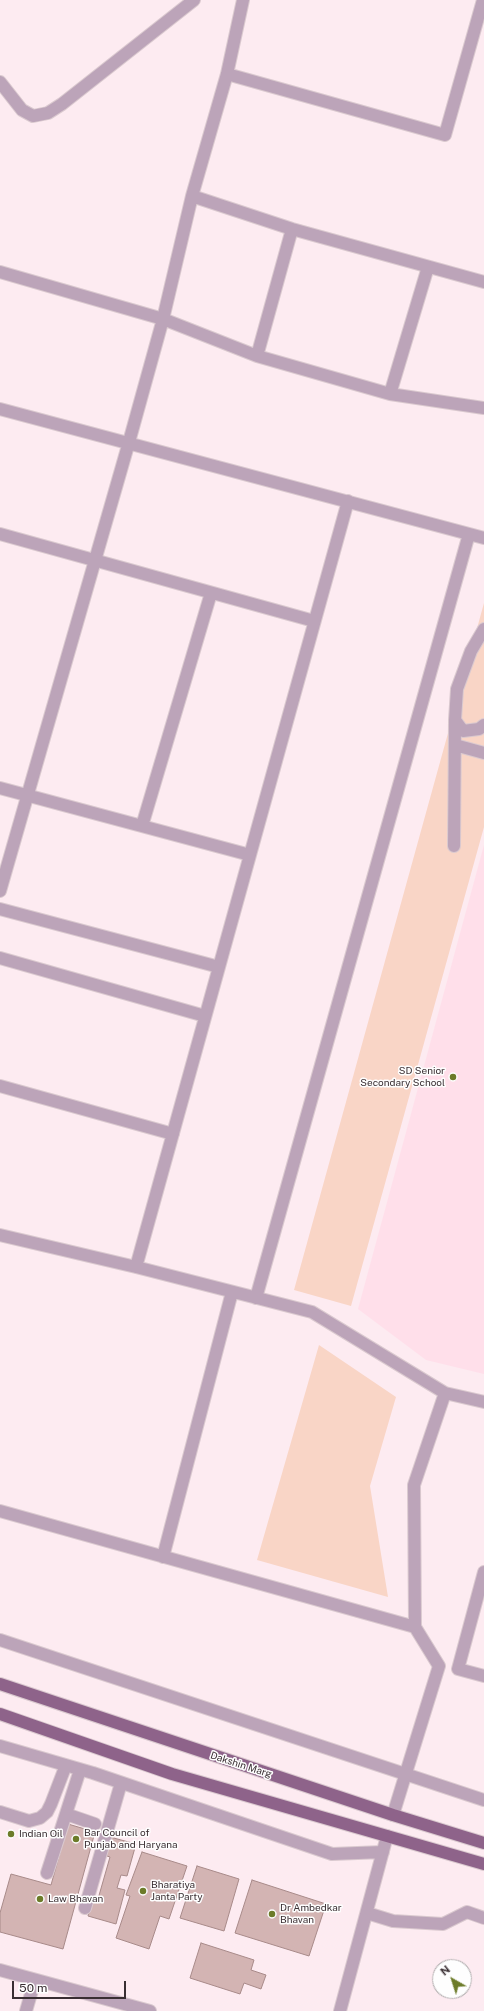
<!DOCTYPE html>
<style>
body{margin:0}
#map{position:relative;width:484px;height:2011px;overflow:hidden;background:#fdebf1;font-family:"Public Sans",sans-serif}
canvas{display:block}
.north{position:absolute;left:432px;top:1959px;width:40px;height:40px;box-sizing:border-box;background:#fefefe;border:1px solid #afabac;border-radius:50%;rotate:321deg;font-size:11px;font-weight:700;line-height:16px;text-align:center;color:#392e32}
.north::after{content:'';display:block;margin:auto;width:14px;height:18px;background:#6c7b29;clip-path:polygon(50% 0,100% 100%,50% 72%,0 100%)}
.scale{position:absolute;left:12px;top:1981px;width:114px;height:18px;box-sizing:border-box;border:2px solid #392e32;border-top:0;padding-left:5px;font-size:12px;line-height:14px;white-space:nowrap;color:#392e32;-webkit-text-stroke:3px #fefefe;paint-order:stroke}
</style>
<div id="map">
<canvas width="484" height="2011"></canvas>
<div class="north">N</div>
<div class="scale">50 m</div>
</div>
<script>
const g = document.querySelector('canvas').getContext('2d');
g.lineJoin = 'round';
function fill(path, color) {
  g.fillStyle = color;
  g.fill(path, 'evenodd');
}
function shape(rows) {
  const path = new Path2D();
  for (const r of rows) {
    path.moveTo(r[0], r[1]);
    for (let i = 2; i < r.length; i += 2) path.lineTo(r[i], r[i + 1]);
  }
  return path;
}
function strokePath(path, color, width, dash) {
  g.strokeStyle = color;
  g.lineWidth = width;
  g.lineCap = dash ? 'butt' : 'round';
  g.setLineDash(dash || []);
  g.stroke(path);
}
function drawText(font, color, halo, rows, align = 'center') {
  g.font = font + ' "Public Sans",sans-serif';
  g.lineWidth = 3;
  g.setLineDash([]);
  g.textBaseline = 'middle';
  g.strokeStyle = halo;
  g.fillStyle = color;
  for (const [text, x, y, turn = 0] of rows) {
    g.save();
    g.translate(x, y);
    g.rotate((+turn || 0) * Math.PI / 180);
    g.textAlign = isNaN(turn) ? turn : align;
    if (halo) g.strokeText(text, 0, 0);
    g.fillText(text, 0, 0);
    g.restore();
  }
}
fill(shape([
 [484,845,484,1374,426,1360,358,1309]
]), '#ffdfea');
fill(shape([
 [484,603,484,827,351,1306,294,1290],
 [319,1345,396,1397,370,1486,388,1597,257,1560]
]), '#f9d5c6');
const building = shape([
 [68,1824,95,1832,63,1949,0,1932,0,1913,11,1874,51,1885,68,1824],
 [110,1837,136,1844,127,1876,121,1875,117,1888,125,1890,116,1924,88,1916,93,1897,98,1899,110,1857,104,1855,110,1837],
 [142,1852,187,1866,169,1919,160,1916,149,1949,116,1938,130,1896,126,1895,142,1852],
 [197,1866,239,1879,224,1931,180,1918,197,1866],
 [252,1880,326,1904,309,1956,235,1933,252,1880],
 [201,1943,254,1960,251,1970,266,1975,261,1989,244,1983,240,1994,190,1978,201,1943]
]);
fill(building, '#d3b4b3');
strokePath(building, '#a88a89', 1);
const minor = shape([
 [227,74,445,135,483,0],
 [0,82,22,110,33,116,48,113,62,104,194,0],
 [192,196,292,229,484,282],
 [292,229,257,356,390,394,428,267],
 [0,272,163,319,257,356],
 [390,394,484,408],
 [0,409,484,538],
 [0,534,314,621],
 [484,629,471,651,457,689,455,720,463,731,479,729,484,725],
 [455,745,484,753],
 [0,788,250,855],
 [142,826,211,593],
 [454,846,455,720],
 [0,891,129,442,163,319,192,196,227,74,243,0],
 [0,909,219,967],
 [0,958,205,1016],
 [0,1086,173,1134],
 [0,1235,136,1267,312,1312,445,1393,484,1402],
 [136,1267,348,501],
 [256,1298,469,534],
 [0,1511,415,1627],
 [163,1557,232,1292],
 [484,1572,458,1669,484,1676],
 [0,1640,484,1800],
 [0,1746,93,1773,332,1854,383,1852],
 [0,1812,29,1821,40,1818,47,1812,51,1804,66,1765],
 [66,1814,95,1824],
 [393,1815,439,1666,415,1627,414,1485,445,1393],
 [47,1873,80,1770],
 [85,1908,121,1783],
 [367,1913,393,1921,443,1924,467,1912,484,1918],
 [0,1970,150,2011],
 [26,2011,35,1980],
 [340,2011,387,1836]
]);
const major = shape([
 [0,1684,393,1815,484,1843],
 [0,1714,172,1774,484,1864]
]);
strokePath(minor, '#dac9cf', 14);
strokePath(major, '#dac9cf', 14);
strokePath(minor, '#bca4b9', 12);
strokePath(major, '#8e638a', 12);
for (const [x, y, r, color] of [
 [453,1077,4,"#6c7b29"],
 [11,1834,4,"#6c7b29"],
 [76,1839,4,"#6c7b29"],
 [143,1891,4,"#6c7b29"],
 [40,1899,4,"#6c7b29"],
 [272,1914,4,"#6c7b29"]
]) {
  const dot = new Path2D();
  dot.arc(x, y, r, 0, 2 * Math.PI);
  g.fillStyle = color;
  g.fill(dot);
  strokePath(dot, '#fefefe', 1.5);
}
drawText('10px', '#392e32', '#fefefe', [
 ["SD Senior",445,1071,"right"],
 ["Secondary School",445,1083,"right"],
 ["Bar Council of",84,1833],
 ["Punjab and Haryana",84,1845],
 ["Indian Oil",19,1834],
 ["Bharatiya",151,1885],
 ["Janta Party",151,1897],
 ["Law Bhavan",48,1899],
 ["Dr Ambedkar",280,1908],
 ["Bhavan",280,1920]
], 'left');
drawText('10px', '#392e32', '#fefefe', [
 ["Dakshin Marg",241,1765,18]
]);
</script>
